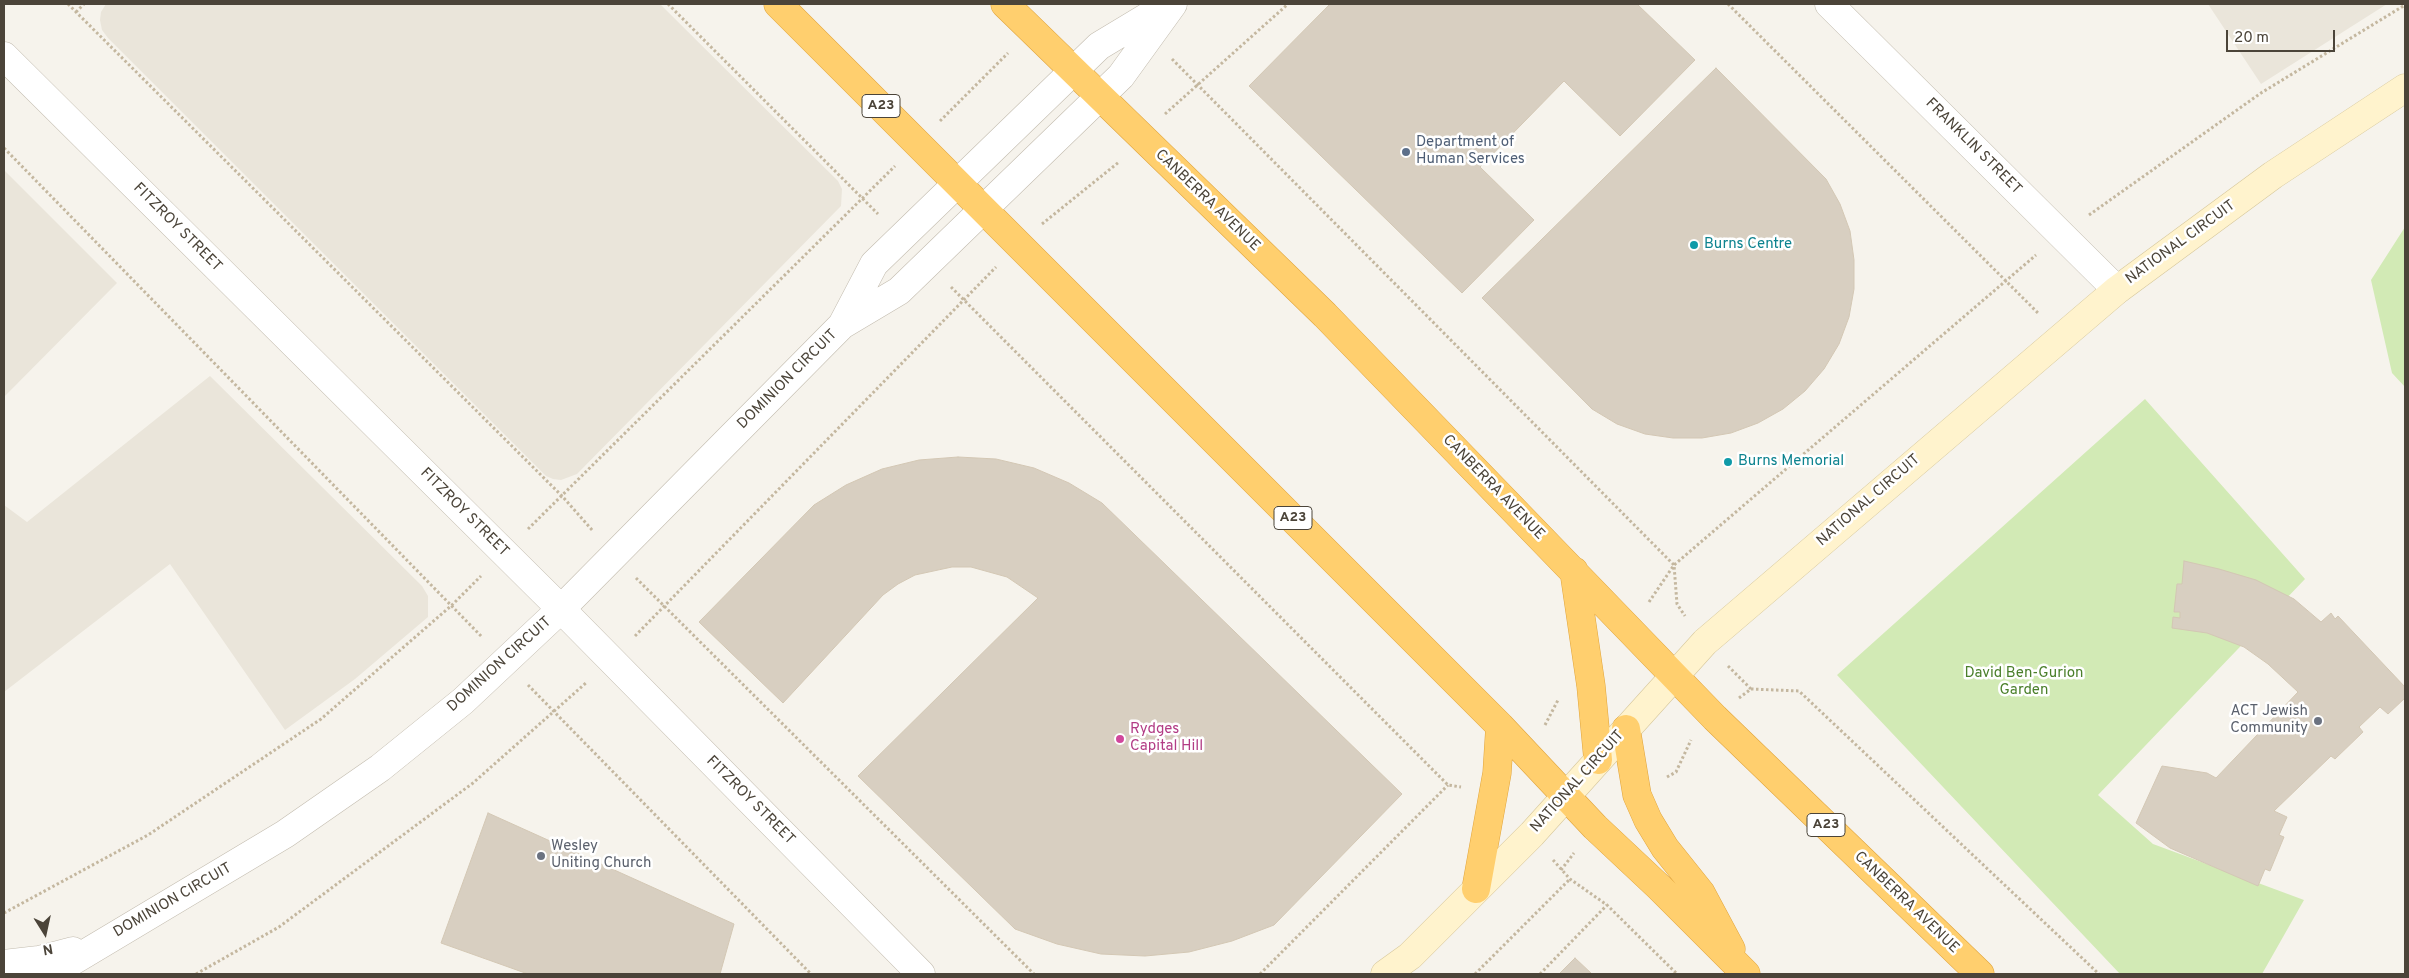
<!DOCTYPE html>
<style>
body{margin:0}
#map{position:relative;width:2409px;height:978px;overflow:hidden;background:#f6f3ec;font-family:Overpass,sans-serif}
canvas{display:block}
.frame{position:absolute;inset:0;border:5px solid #4b4439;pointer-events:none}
.north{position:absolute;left:20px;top:908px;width:50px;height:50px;-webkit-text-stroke:4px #fff;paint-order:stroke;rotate:170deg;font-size:14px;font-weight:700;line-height:20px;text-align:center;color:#4b4439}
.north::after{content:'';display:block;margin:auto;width:18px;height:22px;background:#4b4439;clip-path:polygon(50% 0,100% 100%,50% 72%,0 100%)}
.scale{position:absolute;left:2226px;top:30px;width:109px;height:22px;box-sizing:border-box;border:2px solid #4b4439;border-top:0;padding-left:6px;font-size:15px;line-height:18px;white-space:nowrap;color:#4b4439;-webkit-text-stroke:4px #fff;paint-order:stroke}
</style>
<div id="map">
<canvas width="2409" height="978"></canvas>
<div class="frame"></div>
<div class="north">N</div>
<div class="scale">20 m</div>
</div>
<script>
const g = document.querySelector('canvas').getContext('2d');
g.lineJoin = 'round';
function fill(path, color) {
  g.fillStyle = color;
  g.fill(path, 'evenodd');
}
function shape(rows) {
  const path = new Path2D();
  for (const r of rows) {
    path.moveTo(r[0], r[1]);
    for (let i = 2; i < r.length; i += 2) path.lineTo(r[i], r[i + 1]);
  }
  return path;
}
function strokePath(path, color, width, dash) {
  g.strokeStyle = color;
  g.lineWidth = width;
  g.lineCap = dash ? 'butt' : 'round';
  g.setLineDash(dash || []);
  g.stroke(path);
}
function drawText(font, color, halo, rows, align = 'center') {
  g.font = font + ' Overpass,sans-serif';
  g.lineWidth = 5;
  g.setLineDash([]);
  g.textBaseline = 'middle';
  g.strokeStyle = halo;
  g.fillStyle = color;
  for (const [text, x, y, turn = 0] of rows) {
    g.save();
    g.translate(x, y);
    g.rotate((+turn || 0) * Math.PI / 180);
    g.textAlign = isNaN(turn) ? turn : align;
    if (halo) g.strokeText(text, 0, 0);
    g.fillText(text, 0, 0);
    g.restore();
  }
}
fill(shape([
 [106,4,660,4,838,181,842,189,841,206,577,474,561,480,553,479,546,476,108,38,102,30,100,20,101,12],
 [2208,4,2387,4,2261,84],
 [4,170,117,283,4,397],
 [210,376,422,586,428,596,428,617,355,679,285,730,170,564,4,692,4,505,27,522]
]), '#eae5da');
fill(shape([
 [2405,227,2405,387,2392,373,2371,280],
 [2145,399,2305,579,2098,795,2153,844,2304,900,2262,974,2120,974,1837,675]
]), '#d2eab5');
const building = shape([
 [1330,4,1637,4,1695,60,1620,136,1564,81,1480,167,1534,220,1462,293,1249,86,1330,4],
 [1716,68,1826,179,1840,204,1850,231,1854,260,1854,289,1849,317,1839,344,1824,369,1805,391,1783,409,1758,423,1731,433,1702,438,1673,438,1645,434,1617,424,1592,409,1482,298,1716,68],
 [958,457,996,459,1034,468,1069,483,1102,503,1402,794,1274,925,1232,941,1189,952,1145,956,1101,954,1057,944,1015,929,858,776,1038,598,1007,577,971,567,952,567,915,575,898,584,883,595,783,703,699,622,814,505,846,485,882,469,919,460,958,457],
 [2184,561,2219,569,2256,580,2294,599,2321,622,2331,613,2335,619,2338,616,2405,687,2405,698,2388,714,2380,707,2359,727,2363,732,2335,759,2331,756,2274,811,2287,817,2279,835,2284,837,2270,871,2265,869,2258,886,2170,848,2136,823,2162,766,2207,773,2216,778,2298,692,2268,664,2244,647,2207,633,2172,628,2173,617,2180,618,2180,612,2174,612,2177,584,2182,584,2184,561],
 [488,813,734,924,720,974,528,974,441,943,488,813],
 [1575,958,1592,974,1559,974,1575,958]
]);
fill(building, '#d8cfc1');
strokePath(building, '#d3c7b4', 1);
const street = shape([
 [1829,4,2117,290],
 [4,56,561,609,921,974],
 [842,325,874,264,1099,46,1167,5],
 [4,964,39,960,73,951],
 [51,974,285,834,380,768,463,701,561,609,842,325,899,291,1121,76,1173,4]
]);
const secondary = shape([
 [1385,974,1410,956,1532,834,1705,642,2117,290,2273,175,2405,88]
]);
const highway = shape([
 [778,4,1500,726,1595,827,1660,888,1746,974],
 [1005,4,1325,315,1715,718,1980,974],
 [1574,571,1591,686,1598,760],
 [1626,729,1637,795,1648,820,1665,848,1701,893,1731,949],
 [1476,889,1497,773,1500,726]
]);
strokePath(street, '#c2bbae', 29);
strokePath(secondary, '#d6c79b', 29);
strokePath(highway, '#e0a43c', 29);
strokePath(shape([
 [68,4,562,496,593,531],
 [668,4,878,214],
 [1728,4,2039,314],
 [76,12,84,4],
 [1172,59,1674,565,1677,604,1685,616],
 [1165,114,1288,4],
 [940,121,1008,53],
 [4,148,482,637],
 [2089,215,2261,93,2405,5],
 [1042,224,1119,162],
 [951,287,1448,785,1461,787],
 [528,529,895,166],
 [636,578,1034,974],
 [1649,602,1674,565,2036,255],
 [635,636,996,267],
 [1728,666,1751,689],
 [528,685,811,974],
 [1739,698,1751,689,1799,691,2099,974],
 [1545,725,1558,700],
 [1667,777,1676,772,1691,740],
 [1553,860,1570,879,1607,905,1677,974],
 [1561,870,1574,853],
 [4,913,148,835,321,719,452,605,481,576],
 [196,974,279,927,473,783,587,682],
 [1260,974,1448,785],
 [1475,974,1570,879],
 [1540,974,1607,905]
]), '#c4b79f', 3, [2.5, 2.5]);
strokePath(street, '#fff', 28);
strokePath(secondary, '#fff3cd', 28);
strokePath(highway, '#ffcf6e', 28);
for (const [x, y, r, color] of [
 [1406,152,5,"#5c6f8a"],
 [1694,245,5,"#0f9aa8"],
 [1728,462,5,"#0f9aa8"],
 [2318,721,5,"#6b7280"],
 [1120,739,5,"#d1479c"],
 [541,856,5,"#6b7280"]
]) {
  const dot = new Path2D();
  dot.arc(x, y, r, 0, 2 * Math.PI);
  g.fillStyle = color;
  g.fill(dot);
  strokePath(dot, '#fff', 2);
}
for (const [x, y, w] of [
 [881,106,38],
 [1293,518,38],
 [1826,825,38]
]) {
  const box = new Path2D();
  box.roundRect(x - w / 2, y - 11.5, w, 23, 4);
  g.fillStyle = '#fff';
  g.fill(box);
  strokePath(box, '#4b4439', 1);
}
drawText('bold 14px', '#4b4439', null, [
 ["A23",881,106],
 ["A23",1293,518],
 ["A23",1826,825]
]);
drawText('15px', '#4e5e75', '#fff', [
 ["Department of",1416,143],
 ["Human Services",1416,160]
], 'left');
drawText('15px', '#4b4439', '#fff', [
 ["FRANKLIN STREET",1973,147,45],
 ["CANBERRA AVENUE",1207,201,44],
 ["FITZROY STREET",177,228,45],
 ["NATIONAL CIRCUIT",2181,243,-36],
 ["DOMINION CIRCUIT",788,380,-45],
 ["CANBERRA AVENUE",1493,488,46],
 ["NATIONAL CIRCUIT",1869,501,-41],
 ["FITZROY STREET",464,513,45],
 ["DOMINION CIRCUIT",500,665,-42],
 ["NATIONAL CIRCUIT",1578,782,-48],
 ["FITZROY STREET",750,801,45],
 ["DOMINION CIRCUIT",173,901,-30],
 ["CANBERRA AVENUE",1906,903,44]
]);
drawText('15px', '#0d838f', '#fff', [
 ["Burns Centre",1704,245],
 ["Burns Memorial",1738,462]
], 'left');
drawText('15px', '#4a7f2a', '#fff', [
 ["David Ben-Gurion",2024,674],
 ["Garden",2024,691]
]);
drawText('15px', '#5b616d', '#fff', [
 ["ACT Jewish",2308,712],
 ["Community",2308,729],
 ["Wesley",551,847,"left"],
 ["Uniting Church",551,864,"left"]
], 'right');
drawText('15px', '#b23c85', '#fff', [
 ["Rydges",1130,730],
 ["Capital Hill",1130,747]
], 'left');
</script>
